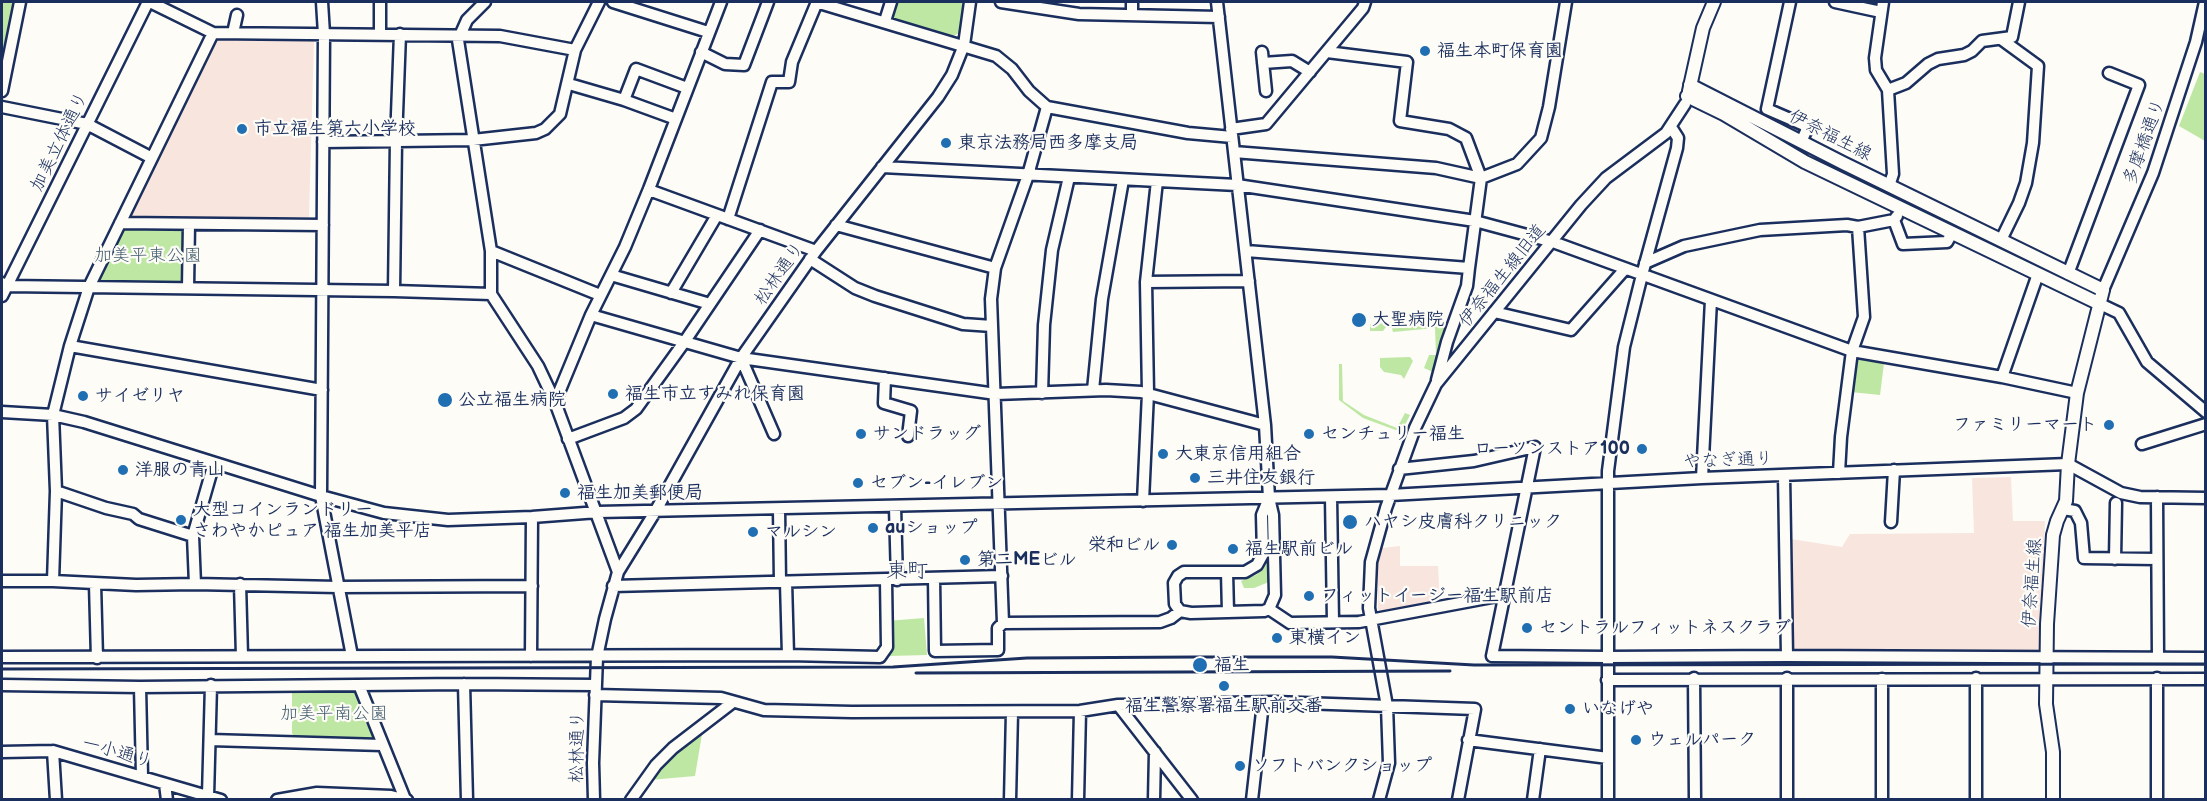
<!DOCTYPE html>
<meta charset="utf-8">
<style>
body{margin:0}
#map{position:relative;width:2207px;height:801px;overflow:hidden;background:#fdfcf7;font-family:"Balsamiq Sans",sans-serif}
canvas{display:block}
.frame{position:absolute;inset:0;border:3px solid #1b2f5e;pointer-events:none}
</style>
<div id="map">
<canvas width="2207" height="801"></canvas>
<div class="frame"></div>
</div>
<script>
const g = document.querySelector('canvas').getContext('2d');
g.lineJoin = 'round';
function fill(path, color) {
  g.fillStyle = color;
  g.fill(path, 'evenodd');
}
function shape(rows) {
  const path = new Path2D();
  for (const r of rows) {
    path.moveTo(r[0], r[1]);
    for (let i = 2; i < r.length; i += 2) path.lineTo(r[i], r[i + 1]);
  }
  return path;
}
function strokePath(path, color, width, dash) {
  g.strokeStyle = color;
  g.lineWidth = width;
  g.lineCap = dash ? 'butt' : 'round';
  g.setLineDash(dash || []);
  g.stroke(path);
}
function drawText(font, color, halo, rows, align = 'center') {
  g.font = font + ' "Balsamiq Sans","Klee One",sans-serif';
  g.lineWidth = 4.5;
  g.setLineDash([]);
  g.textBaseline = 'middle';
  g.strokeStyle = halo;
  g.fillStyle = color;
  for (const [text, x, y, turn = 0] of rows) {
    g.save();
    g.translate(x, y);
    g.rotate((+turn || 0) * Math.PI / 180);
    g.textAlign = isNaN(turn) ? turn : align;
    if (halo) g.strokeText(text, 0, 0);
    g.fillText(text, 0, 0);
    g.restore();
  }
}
fill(shape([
 [215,39,314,40,309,217,131,217],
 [2011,477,2013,521,2045,521,2041,653,1790,653,1791,539,1842,547,1850,534,1853,534,1974,533,1972,478],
 [1400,546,1400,566,1438,566,1440,601,1382,613,1378,609,1378,564,1382,548]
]), '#f8e6de');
fill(shape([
 [2,2,15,2,2,65],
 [895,2,964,2,959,33,951,37,889,20],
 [2200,72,2205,74,2205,141,2179,126],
 [125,227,187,227,185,286,96,285],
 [1384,321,1392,323,1394,327,1432,326,1444,328,1447,332,1445,339,1433,372,1424,368,1429,355,1436,355,1435,328,1393,332,1392,328,1386,327,1383,331,1370,331,1370,324,1384,323],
 [1410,357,1413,361,1404,379,1401,375,1384,372,1380,367,1380,358],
 [1856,358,1884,363,1880,395,1851,392],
 [1339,364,1342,364,1343,401,1364,415,1397,428,1405,413,1410,415,1405,425,1408,427,1406,431,1401,432,1363,418,1339,400],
 [1268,518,1269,582,1254,588,1244,588,1241,581,1256,575,1263,569,1268,558,1266,520],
 [924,618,927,655,889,656,887,621],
 [294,688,351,688,356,692,359,709,374,738,373,741,295,737,292,733,292,691],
 [703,728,695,776,650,780,673,752]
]), '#bee7a3');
const minor = shape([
 [150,2,213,33,500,36,575,50],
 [322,2,324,34,321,496,352,656],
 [485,2,467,20,458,40,491,251,491,294,538,366,555,402,618,572,605,619,597,657,593,763,594,800],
 [613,2,708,32],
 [816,2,996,56,1012,69,1029,91,1047,107,1188,133,1232,137],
 [1001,2,1079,14,1219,17],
 [1132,2,1132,15],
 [1217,2,1265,425,1269,498,1273,515,1275,595,1269,609,1264,611,1191,613,1180,611,1175,604,1174,583,1178,576,1184,572,1245,572,1257,565,1263,554,1262,515,1269,498],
 [1790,2,1767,109,1804,125,1807,129,1801,142],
 [1835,2,1881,12],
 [1883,2,1875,58,1876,70,1888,90,1893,174,1889,186],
 [885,21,891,2],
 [233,33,237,15],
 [380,34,380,2],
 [701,52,725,64,744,65,768,2],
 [1262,52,1266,91],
 [1263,63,1292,61,1310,72],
 [569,84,624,100,676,119],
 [1888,90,1906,83,1928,64,1938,59,1964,55,1972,51,1982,41,2012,37,2019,2],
 [2,91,20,2],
 [624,100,636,69,687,88],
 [2,107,87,124,152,158],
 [1047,107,1028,175,995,268,991,299,1003,623,1160,622,1171,618,1180,611],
 [1231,129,1266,124,1363,8,1365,2],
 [323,142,473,140,536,133,545,129,560,114,575,50,599,2],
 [1234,152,1436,168,1481,178,1517,164,1541,138,1549,107,1566,2],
 [882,167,1237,185,1475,221,1553,242,1852,351,2002,377,2077,393],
 [649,190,816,251],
 [1897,216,1894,220,1903,244,1947,242,1952,233],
 [728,219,772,82,789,82,792,62,817,2],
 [120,223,323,225],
 [836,225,995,268],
 [2001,240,2019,203,2026,183,2033,143,2038,66,2001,39],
 [491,251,600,295],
 [1246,251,1469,268,1481,178,1466,138,1449,129,1400,121,1407,62,1327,52],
 [810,259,855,288,875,296,963,324,992,326],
 [1645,263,1684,246,1760,230,1847,225,1858,227,1894,220],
 [2068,274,2139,85,2109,73],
 [611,275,710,304],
 [1146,282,1249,281],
 [2,283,7,286,394,291,491,294],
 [188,288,189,224],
 [2103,290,2153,173,2196,42,2205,2],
 [394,291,396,141,400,34],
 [671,293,717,215],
 [2,296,148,2],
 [2098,303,2119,313,2147,362,2206,412],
 [1494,312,1571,330,1625,269],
 [591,315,741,358,996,394,1106,390,1141,392,1265,425],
 [70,346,322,390],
 [741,358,774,434],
 [2002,377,2038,274],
 [885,378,884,403,911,411,908,436],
 [1437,380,1447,342,1467,286,1469,268],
 [1093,390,1102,299,1123,180],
 [1042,393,1044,325,1052,250,1069,177],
 [555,402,591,315,625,247,649,189,721,2],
 [2,412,53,415,84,422,321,496,384,513,448,520,532,517,598,512,1390,495,1702,478,2068,464,2121,493,2140,497,2206,498],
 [568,439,624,418,636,409,685,341,760,230],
 [2142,444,2206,424],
 [1399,469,1474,461,1535,447,1492,656,1607,657,1787,656,2206,658],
 [1839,473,1841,437,1852,351,1864,317,1858,227],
 [1784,475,1787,656],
 [1702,478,1711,300],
 [56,491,106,508,133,514,139,519,193,536],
 [1331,497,1333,622],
 [2157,497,2158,658],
 [1143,501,1148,393,1146,282,1157,181],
 [895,507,897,580],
 [779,509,780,582],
 [2063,509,2075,511,2081,523,2084,558,2157,559],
 [1891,522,1894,470],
 [2115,559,2116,503],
 [618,572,655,512,741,358,816,251,938,97,952,75,964,45,970,2],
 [1227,572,1228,612],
 [934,578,935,651,998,650,998,628,1003,623],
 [2,581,53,581,136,585,195,584,338,587,532,586],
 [53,581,56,491,53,415,70,346,89,287,213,33],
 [786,582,788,655],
 [95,584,97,658],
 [195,584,193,536,214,463],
 [240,584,242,656],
 [613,586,1002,576],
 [1269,609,1290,623,1359,622,1503,595],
 [531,656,532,517],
 [2,657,788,655,880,657,887,647,886,580],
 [1694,678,1695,800],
 [1607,680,2206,679],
 [464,684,467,800],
 [2,685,140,687,464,684,595,685],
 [359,685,405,799],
 [140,687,142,776],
 [595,695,721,698,764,710,852,712,1080,711,1118,705,1274,702,1475,709,1458,800],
 [1118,705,1192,800],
 [210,740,382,745],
 [1468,740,1608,758],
 [53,751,56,800],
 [2,752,53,751,221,800],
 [165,784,167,800],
 [208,796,211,685],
 [277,800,317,793,391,796,407,800],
 [631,800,656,765,673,748,733,702],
 [1010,800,1012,712],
 [1078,800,1080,711],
 [1154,800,1155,752],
 [1252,800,1263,703],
 [1379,800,1389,763,1387,706,1369,608,1371,562,1386,508,1415,428,1436,384,1581,205,1606,178,1666,133,1685,104],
 [1533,800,1540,749],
 [1608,800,1608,471,1624,347,1642,275,1677,148,1678,138,1671,127],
 [1787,800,1787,678],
 [1882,800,1882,679],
 [1976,800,1976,678],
 [2157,800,2157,678]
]);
const major = shape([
 [1690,85,1843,163,2103,290,2077,393,2068,464,2066,501,2057,521,2053,535,2047,624,2046,704,2053,752,2053,800],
 [1689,91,1703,28,1714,2],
 [1687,96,1724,114,1805,162,2098,303]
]);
strokePath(minor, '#1b2f5e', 15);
strokePath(major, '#1b2f5e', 16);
strokePath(minor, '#fdfcf7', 10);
strokePath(major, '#fdfcf7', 12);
strokePath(shape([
 [2,669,893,667,1027,658,1197,657,1332,657,1474,665,2206,664],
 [916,673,1450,671]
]), '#1b2f5e', 3);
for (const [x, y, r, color] of [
 [1425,51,6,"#1f6fb2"],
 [242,129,6,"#1f6fb2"],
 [946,143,6,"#1f6fb2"],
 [1359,320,8,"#1f6fb2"],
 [613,394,6,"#1f6fb2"],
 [83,396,6,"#1f6fb2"],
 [445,400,8,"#1f6fb2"],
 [2109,425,6,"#1f6fb2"],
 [861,434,6,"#1f6fb2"],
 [1309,434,6,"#1f6fb2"],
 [1642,449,6,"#1f6fb2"],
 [1163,454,6,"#1f6fb2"],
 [123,470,6,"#1f6fb2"],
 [1195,478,6,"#1f6fb2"],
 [858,483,6,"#1f6fb2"],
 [565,493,6,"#1f6fb2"],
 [181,520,6,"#1f6fb2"],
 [1350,522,8,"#1f6fb2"],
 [873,528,6,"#1f6fb2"],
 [753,532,6,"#1f6fb2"],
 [1172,545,6,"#1f6fb2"],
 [1233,549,6,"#1f6fb2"],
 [965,560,6,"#1f6fb2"],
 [1309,596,6,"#1f6fb2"],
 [1527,628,6,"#1f6fb2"],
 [1277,638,6,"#1f6fb2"],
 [1200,665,8,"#1f6fb2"],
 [1224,686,6,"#1f6fb2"],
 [1570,709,6,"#1f6fb2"],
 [1636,740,6,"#1f6fb2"],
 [1240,766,6,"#1f6fb2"]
]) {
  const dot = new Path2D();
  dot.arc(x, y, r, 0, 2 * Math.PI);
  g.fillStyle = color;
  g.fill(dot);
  strokePath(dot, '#fdfcf7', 2);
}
drawText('bold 18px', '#1b2f5e', '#fdfcf7', [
 ["福生本町保育園",1437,51],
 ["市立福生第六小学校",254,129],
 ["東京法務局西多摩支局",958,143],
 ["大聖病院",1372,320],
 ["福生市立すみれ保育園",625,394],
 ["サイゼリヤ",95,396],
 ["公立福生病院",458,400],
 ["ファミリーマート",2097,425,"right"],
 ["サンドラッグ",873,434],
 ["センチュリー福生",1321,434],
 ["ローソンストア100",1630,449,"right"],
 ["大東京信用組合",1175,454],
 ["洋服の青山",135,470],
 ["三井住友銀行",1207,478],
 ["セブン-イレブン",870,483],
 ["福生加美郵便局",577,493],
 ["大型コインランドリー",193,510],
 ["さわやかピュア 福生加美平店",193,531],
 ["ハヤシ皮膚科クリニック",1364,522],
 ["auショップ",885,528],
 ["マルシン",765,532],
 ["栄和ビル",1160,545,"right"],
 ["福生駅前ビル",1245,549],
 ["第二MEビル",977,560],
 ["フィットイージー福生駅前店",1321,596],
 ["セントラルフィットネスクラブ",1539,628],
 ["東横イン",1289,638],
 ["福生",1214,665],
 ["福生警察署福生駅前交番",1224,706,"center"],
 ["いなげや",1582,709],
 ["ウェルパーク",1648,740],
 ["ソフトバンクショップ",1252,766]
], 'left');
drawText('18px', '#1b2f5e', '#fdfcf7', [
 ["伊奈福生線",1830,136,27],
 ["加美立体通り",60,142,-64],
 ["多摩橋通り",2145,142,-70],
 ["松林通り",780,274,-55],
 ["伊奈福生線旧道",1503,276,-51],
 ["やなぎ通り",1728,461,-2],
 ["伊奈福生線",2033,583,-86],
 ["松林通り",578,747,-89],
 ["一小通り",117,753,16]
]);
drawText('18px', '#445d6f', '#fdfcf7', [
 ["加美平東公園",148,256],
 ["加美平南公園",334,714]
]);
drawText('21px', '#1b2f5e', '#fdfcf7', [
 ["東町",907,572]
]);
</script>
